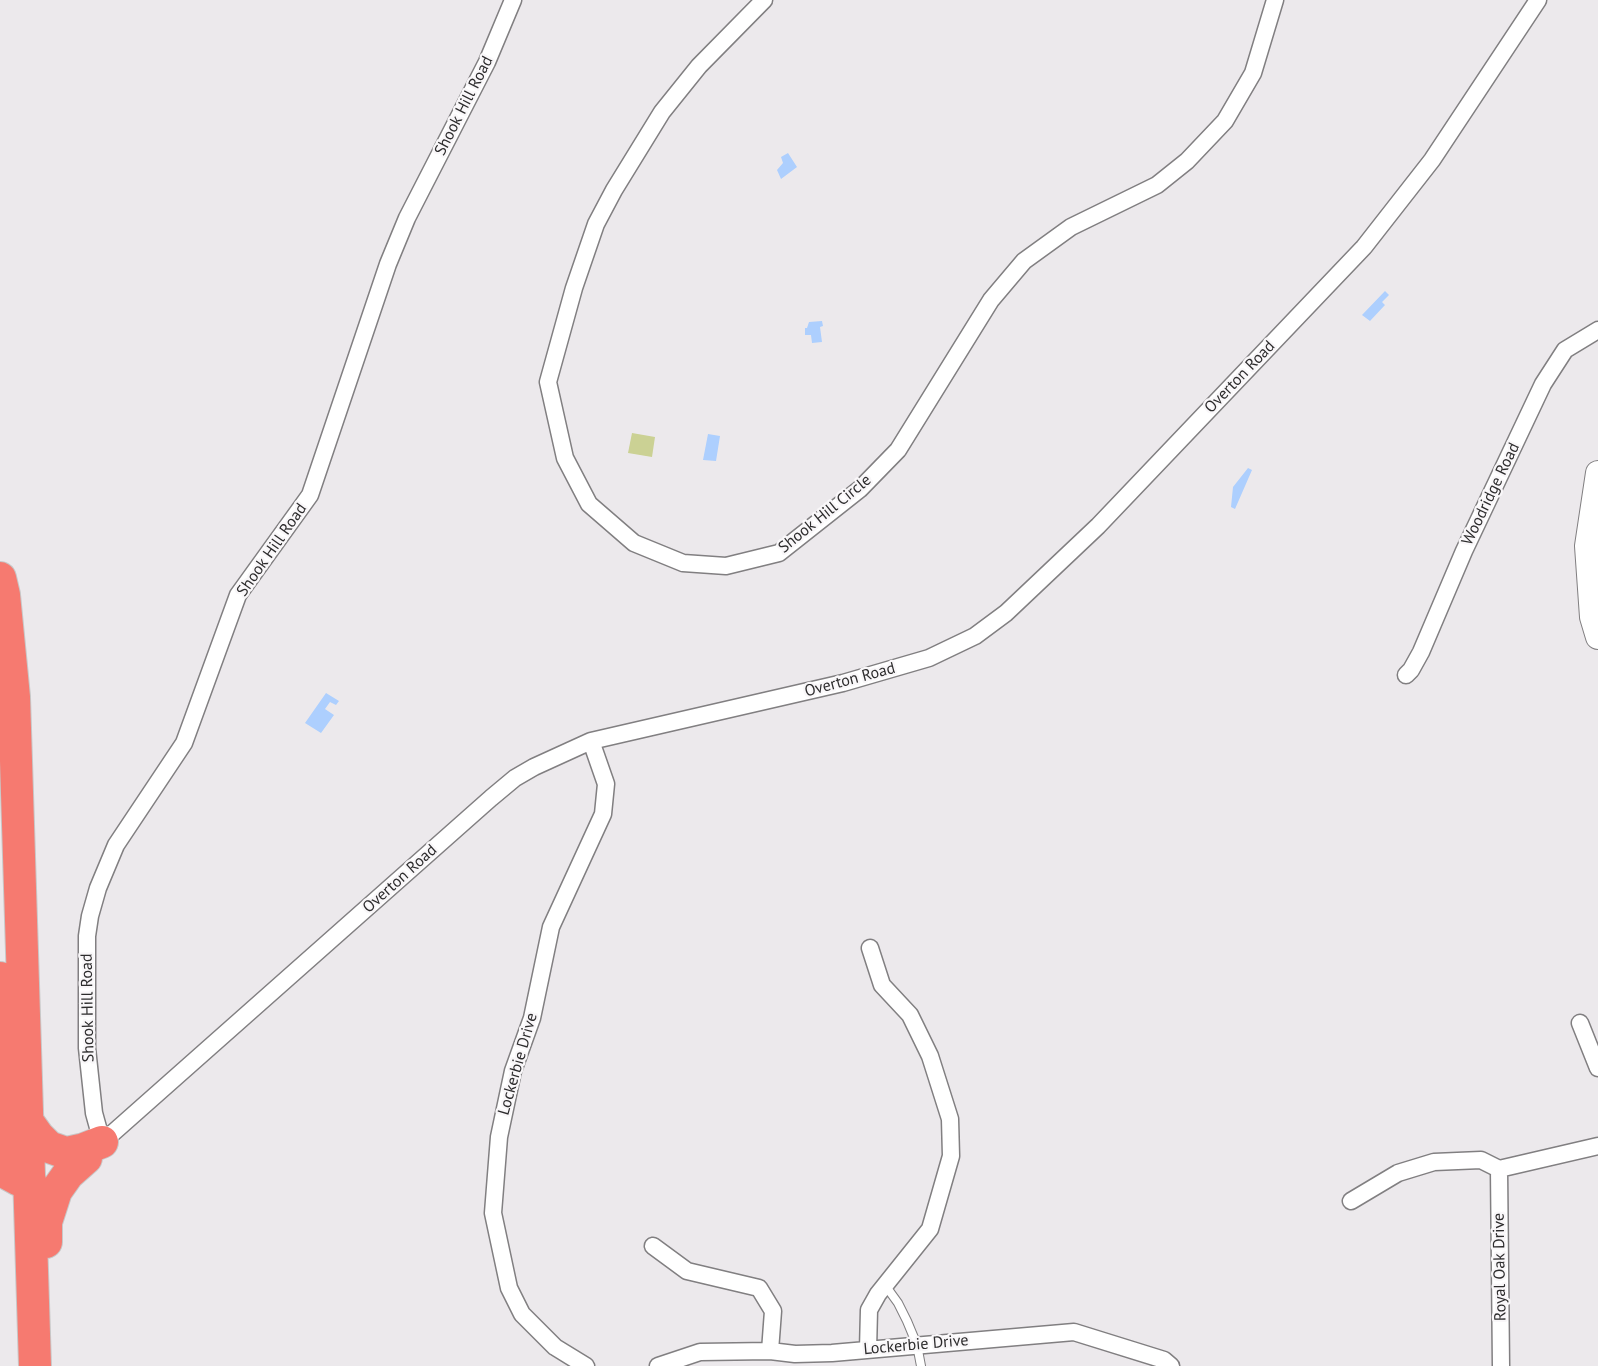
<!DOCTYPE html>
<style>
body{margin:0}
canvas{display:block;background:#ece9ec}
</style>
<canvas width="1598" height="1366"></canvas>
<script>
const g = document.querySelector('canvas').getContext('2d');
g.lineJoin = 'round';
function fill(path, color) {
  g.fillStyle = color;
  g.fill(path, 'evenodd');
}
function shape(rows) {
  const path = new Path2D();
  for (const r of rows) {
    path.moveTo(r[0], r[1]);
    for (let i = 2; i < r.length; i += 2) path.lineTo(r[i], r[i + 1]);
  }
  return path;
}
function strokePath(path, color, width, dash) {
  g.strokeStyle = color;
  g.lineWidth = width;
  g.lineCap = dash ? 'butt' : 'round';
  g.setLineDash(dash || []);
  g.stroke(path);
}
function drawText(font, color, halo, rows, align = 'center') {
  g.font = font + ' "PT Sans",sans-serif';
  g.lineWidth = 4.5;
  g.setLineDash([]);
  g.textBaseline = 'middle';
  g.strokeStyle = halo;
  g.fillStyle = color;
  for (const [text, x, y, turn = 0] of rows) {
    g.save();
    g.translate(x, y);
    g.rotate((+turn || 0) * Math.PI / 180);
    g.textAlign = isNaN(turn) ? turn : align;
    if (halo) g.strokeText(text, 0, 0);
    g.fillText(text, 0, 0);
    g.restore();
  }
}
fill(shape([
 [632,433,655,437,652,457,628,453]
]), '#cbd194');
fill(shape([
 [788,153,797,167,781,179,777,170,783,163,781,157],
 [1385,291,1389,295,1382,302,1385,305,1370,321,1362,315],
 [822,321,823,326,820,327,822,342,812,343,811,335,805,335,805,328,807,328,809,322],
 [708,434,720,436,716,461,703,460],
 [1248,468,1252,470,1235,509,1231,507,1233,487],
 [326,693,339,701,336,705,330,702,325,709,334,715,321,733,305,723]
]), '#adcffe');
const lane = shape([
 [885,1285,898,1303,907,1321,917,1345,921,1366]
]);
const street = shape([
 [764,0,699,66,662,112,614,190,596,224,574,288,548,382,565,458,589,504,634,543,683,563,726,566,779,553,860,489,898,450,991,300,1024,261,1071,227,1157,185,1187,161,1225,121,1253,73,1275,0],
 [1406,675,1411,670,1421,652,1464,551,1543,384,1565,350,1598,330],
 [1580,1023,1598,1068],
 [102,1142,94,1113,87,1048,87,936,90,916,98,888,116,845,184,743,238,595,310,495,388,264,407,218,487,62,513,0],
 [97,1147,491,798,515,778,534,767,591,741,843,683,929,658,975,636,1006,613,1098,526,1364,247,1432,160,1538,0],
 [1499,1169,1501,1366],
 [1351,1201,1398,1173,1434,1162,1481,1160,1499,1169,1598,1146],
 [653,1246,687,1271,759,1288,773,1311,770,1351],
 [868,1350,869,1310,878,1294,930,1229,951,1156,950,1119,930,1056,910,1015,882,985,870,948],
 [586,1366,555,1347,522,1314,509,1288,493,1213,499,1137,513,1071,532,1018,551,927,603,814,606,784,591,741],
 [658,1366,700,1352,770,1351,795,1354,832,1353,1074,1332,1164,1360,1171,1366]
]);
const secondary = shape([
 [1598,473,1587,546,1592,617,1598,637]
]);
const highway = shape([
 [0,578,4,595,14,697,35,1366],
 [0,978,3,1098,8,1129,14,1138,20,1136,24,1130],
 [2,1113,1,1134,2,1165,8,1174,19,1180,30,1181],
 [28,1122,38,1136,49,1147,66,1153,84,1149,102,1142],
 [46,1242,46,1222,56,1191,68,1174,86,1158]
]);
strokePath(lane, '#817f81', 10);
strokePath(street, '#817f81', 19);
strokePath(secondary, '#817f81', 26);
strokePath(highway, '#c8c8c8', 34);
strokePath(lane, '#fff', 8);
strokePath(street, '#fff', 16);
strokePath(secondary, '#fff', 24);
strokePath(highway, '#f67a70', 32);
drawText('16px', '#2d2c2d', '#f9f7f9', [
 ["Shook Hill Road",464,106,-63],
 ["Overton Road",1240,377,-46],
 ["Woodridge Road",1491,494,-64],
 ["Shook Hill Circle",825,514,-39],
 ["Shook Hill Road",272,550,-55],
 ["Overton Road",850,680,-15],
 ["Overton Road",400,879,-42],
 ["Shook Hill Road",88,1008,-91],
 ["Lockerbie Drive",518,1064,-74],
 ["Royal Oak Drive",1500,1267,-91],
 ["Lockerbie Drive",916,1345,-5]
]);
</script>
